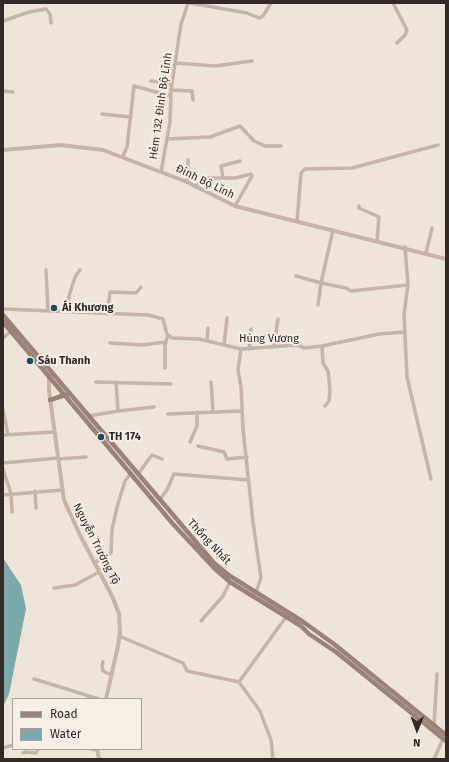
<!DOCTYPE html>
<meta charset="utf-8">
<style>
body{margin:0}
#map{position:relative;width:449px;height:762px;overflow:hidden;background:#efe4da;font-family:"Fira Sans",sans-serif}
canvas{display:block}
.frame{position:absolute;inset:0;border:4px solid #332a27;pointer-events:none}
.legend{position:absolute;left:12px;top:698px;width:130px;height:52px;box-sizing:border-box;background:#f7eee6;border:1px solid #a9a09a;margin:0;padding:5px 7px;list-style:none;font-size:12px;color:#332a27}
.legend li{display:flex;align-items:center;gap:8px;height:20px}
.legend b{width:20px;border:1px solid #a9a09a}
.north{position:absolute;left:397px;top:710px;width:40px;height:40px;-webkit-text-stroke:3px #f7eee6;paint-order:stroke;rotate:181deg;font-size:11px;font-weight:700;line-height:16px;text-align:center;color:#332a27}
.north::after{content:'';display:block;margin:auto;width:14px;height:18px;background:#332a27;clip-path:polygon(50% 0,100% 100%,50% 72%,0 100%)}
</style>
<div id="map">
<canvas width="449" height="762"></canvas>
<div class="frame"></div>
<ul class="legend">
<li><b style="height:5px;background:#998379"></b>Road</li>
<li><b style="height:11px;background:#7ca9a9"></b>Water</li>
</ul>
<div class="north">N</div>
</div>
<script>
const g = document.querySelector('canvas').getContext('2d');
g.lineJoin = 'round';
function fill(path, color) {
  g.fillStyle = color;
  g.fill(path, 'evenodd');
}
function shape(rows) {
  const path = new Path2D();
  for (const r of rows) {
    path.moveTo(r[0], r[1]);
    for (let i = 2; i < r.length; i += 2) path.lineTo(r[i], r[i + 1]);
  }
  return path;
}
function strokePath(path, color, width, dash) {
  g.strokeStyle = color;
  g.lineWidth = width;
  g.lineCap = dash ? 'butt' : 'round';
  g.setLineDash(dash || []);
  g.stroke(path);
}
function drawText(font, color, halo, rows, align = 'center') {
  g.font = font + ' "Fira Sans",sans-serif';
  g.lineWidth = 4;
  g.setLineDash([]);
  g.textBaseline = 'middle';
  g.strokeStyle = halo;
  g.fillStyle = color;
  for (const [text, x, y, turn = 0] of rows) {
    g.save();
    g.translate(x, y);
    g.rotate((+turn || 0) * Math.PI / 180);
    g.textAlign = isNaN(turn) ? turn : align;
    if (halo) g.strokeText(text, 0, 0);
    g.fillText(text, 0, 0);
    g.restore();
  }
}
fill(shape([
 [3,558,21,585,26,609,9,694,3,707]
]), '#7ca9a9');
strokePath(shape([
 [190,3,247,13,259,18,263,16,271,3],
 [393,3,407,30,405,35,397,43],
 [3,21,29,12,46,9,50,14,51,23],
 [176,63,215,66,252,61],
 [151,81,172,84],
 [171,90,192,91,193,100],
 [3,91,13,92],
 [102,114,131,117],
 [167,139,210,137,240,126,254,141,265,146,281,146],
 [123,156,127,147,134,86,171,96],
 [161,172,170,122,171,90,181,24,188,3],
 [223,178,221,166,240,161],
 [187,182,188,160],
 [195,186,205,178,235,178,251,174,252,176,235,206],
 [359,206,359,208,379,217,377,241],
 [297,221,301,173,305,169,352,168,438,145],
 [405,247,408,285,404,314,407,377,431,479],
 [426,253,432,228],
 [46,270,48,310],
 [296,276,321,283,333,230],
 [318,305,321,283,346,288,351,291,408,285],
 [3,309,148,315,163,319,167,334,172,338,199,339,241,349,297,345,305,348,322,346,379,334,404,332],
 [68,311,69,296,75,277,80,270],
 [107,314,110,292,136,293,141,287],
 [3,338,11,331],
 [207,341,208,328],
 [110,343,142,345,166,342],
 [224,345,227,318],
 [274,346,278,319],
 [322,346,323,363,328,371,330,390,329,401,325,406],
 [241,349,238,370,241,387,243,429,253,522,261,578,256,592],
 [249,349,251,329],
 [165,368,165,345,168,335],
 [96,382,171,384],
 [116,382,118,411],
 [211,382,213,412],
 [3,409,8,435],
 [168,414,242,411],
 [89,416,118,411,154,407],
 [3,435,54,432],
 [190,442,197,426,197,412],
 [198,446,224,452,227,459,247,457],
 [58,459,86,457],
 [3,463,58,458],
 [3,469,11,494,12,512],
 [138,474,152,455,162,459],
 [35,491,36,508],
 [3,495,62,490],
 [160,499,167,490,174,474,249,480],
 [94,563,111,553,112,530,117,507,125,481,131,473],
 [54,588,75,585,99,572],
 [201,621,223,596,230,582],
 [119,636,183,663,187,671,239,682,260,711,271,740,273,759],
 [103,662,102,666,103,671,111,675],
 [34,679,99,699],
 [239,682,286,617],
 [87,699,88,699],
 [434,725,437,674],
 [3,748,13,745],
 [91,749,97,750],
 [23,753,26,752,36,753,38,749],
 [434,759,443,739]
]), '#c5b4a7', 3.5);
strokePath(shape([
 [3,150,61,145,103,150,187,182,235,206,446,259],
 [53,373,49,377,49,391,64,500,79,533,113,598,119,614,120,632,118,646,106,699],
 [97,749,99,759]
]), '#c5b4a7', 4);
strokePath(shape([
 [3,315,214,563,230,576,302,621,334,644,446,735],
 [3,322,173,524,214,568,230,582,301,626,309,634,336,652,446,741],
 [50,400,68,394]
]), '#998379', 4.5);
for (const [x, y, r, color] of [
 [54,308,4,"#204f50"],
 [30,361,4,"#204f50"],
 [101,437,4,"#204f50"]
]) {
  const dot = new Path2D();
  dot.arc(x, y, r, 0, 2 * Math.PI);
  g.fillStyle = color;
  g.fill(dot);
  strokePath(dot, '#f7eee6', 1.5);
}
drawText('11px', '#332a27', '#f7eee6', [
 ["Hẻm 132 Đinh Bộ Lĩnh",161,106,-82],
 ["Đinh Bộ Lĩnh",205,182,26],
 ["Hùng Vương",269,339],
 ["Thống Nhất",209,542,47],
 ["Nguyễn Trường Tộ",96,544,63]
]);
drawText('bold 11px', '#332a27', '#f7eee6', [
 ["Ái Khương",62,308],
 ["Sáu Thanh",38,361],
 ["TH 174",109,437]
], 'left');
</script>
